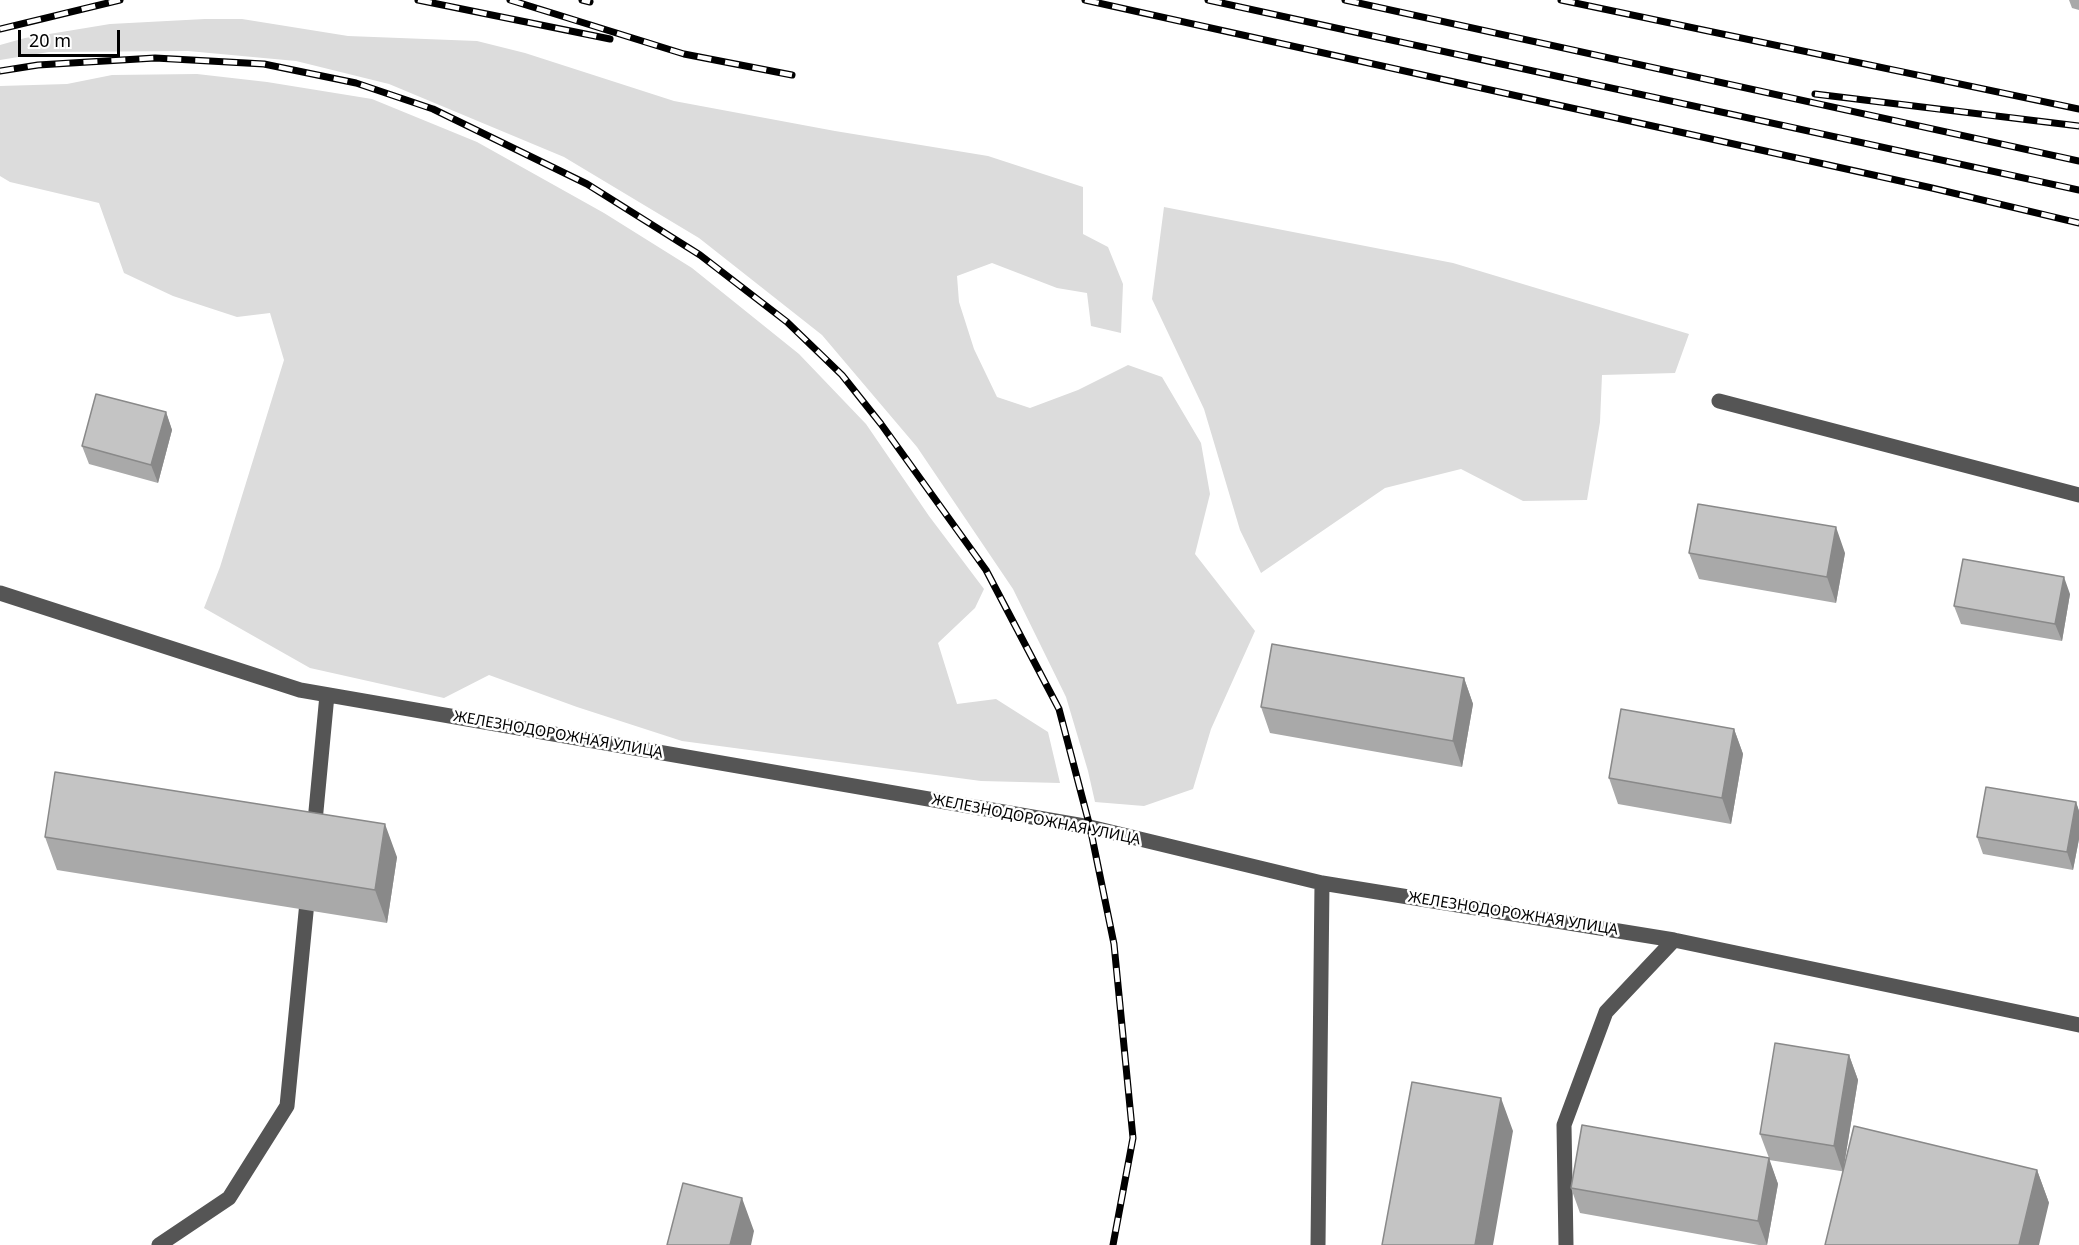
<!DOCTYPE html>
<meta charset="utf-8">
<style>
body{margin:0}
#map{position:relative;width:2079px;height:1245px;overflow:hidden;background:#fff;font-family:"Noto Sans",sans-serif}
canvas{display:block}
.scale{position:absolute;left:18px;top:30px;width:102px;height:27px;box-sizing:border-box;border:3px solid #000;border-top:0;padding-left:8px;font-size:18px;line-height:21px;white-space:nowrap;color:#000;-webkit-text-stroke:4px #fff;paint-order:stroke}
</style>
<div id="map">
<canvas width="2079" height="1245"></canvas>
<div class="scale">20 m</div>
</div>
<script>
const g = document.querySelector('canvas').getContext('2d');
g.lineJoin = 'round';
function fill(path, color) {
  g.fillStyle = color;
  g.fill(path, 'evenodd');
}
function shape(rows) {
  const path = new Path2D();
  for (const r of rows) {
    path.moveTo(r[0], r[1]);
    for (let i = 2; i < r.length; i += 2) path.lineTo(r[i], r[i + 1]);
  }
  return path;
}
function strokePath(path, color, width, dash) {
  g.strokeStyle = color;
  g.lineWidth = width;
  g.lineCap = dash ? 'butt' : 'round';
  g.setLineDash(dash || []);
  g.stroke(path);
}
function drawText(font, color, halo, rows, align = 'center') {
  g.font = font + ' "Noto Sans",sans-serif';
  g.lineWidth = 5;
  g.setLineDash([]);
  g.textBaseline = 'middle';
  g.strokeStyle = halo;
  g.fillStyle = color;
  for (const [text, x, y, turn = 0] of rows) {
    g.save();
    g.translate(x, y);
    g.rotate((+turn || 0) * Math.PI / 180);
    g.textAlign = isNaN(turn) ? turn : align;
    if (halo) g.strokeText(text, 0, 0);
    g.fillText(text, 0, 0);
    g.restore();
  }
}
fill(shape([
 [205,19,242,19,348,36,477,41,525,53,674,101,835,131,988,156,1083,187,1083,234,1108,247,1123,284,1121,333,1091,326,1087,293,1057,288,992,263,957,276,959,302,974,349,997,397,1030,408,1078,390,1128,365,1162,377,1201,443,1210,494,1195,554,1255,631,1211,729,1193,789,1144,806,1095,802,1088,771,1066,697,1013,589,917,447,822,335,699,238,564,157,389,84,296,61,188,51,49,52,0,60,0,45,25,38,110,24],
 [197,74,267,82,372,99,477,142,604,213,692,268,799,354,866,424,929,516,984,589,975,608,938,643,957,704,996,699,1048,732,1060,783,981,781,682,741,577,707,489,675,444,698,310,668,204,608,220,567,284,360,270,313,237,317,173,296,124,273,99,203,10,182,0,176,0,86,67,84,112,75],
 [1164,207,1453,263,1689,334,1675,373,1602,375,1600,422,1587,500,1523,501,1461,469,1385,488,1261,573,1240,530,1204,409,1152,299]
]), '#dcdcdc');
strokePath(shape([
 [1719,401,2079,495],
 [0,593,300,690,1090,827,1322,883,1674,940,2079,1025],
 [314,832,327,695],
 [159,1245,229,1198,287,1106,308,892],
 [1318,1245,1322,883],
 [1566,1245,1564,1125,1606,1012,1674,940]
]), '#555', 15);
const rail = shape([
 [418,0,610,39],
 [510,0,684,54,792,75],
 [582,0,590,2],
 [1085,0,1932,188,2079,223],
 [1208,0,2079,190],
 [1345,0,2079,161],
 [1561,0,2079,109],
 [0,29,120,0],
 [0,71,38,65,155,58,264,64,356,83,433,109,587,184,700,255,787,322,842,375,881,424,986,570,1059,709,1090,827,1114,944,1133,1138,1113,1245],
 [1815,94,2079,126]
]);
strokePath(rail, '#000', 7);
strokePath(rail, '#fff', 4.5, [14]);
fill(shape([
 [2069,0,2079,0,2079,10,2072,8],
 [166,412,172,430,158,483,89,464,82,446],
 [1689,553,1845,553,1836,603,1699,579],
 [2070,594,2062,641,1961,624,1954,606],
 [1464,678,1473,704,1462,767,1270,733,1261,707],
 [1734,729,1743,754,1731,824,1618,804,1609,778],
 [2076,802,2079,811,2079,839,2073,870,1983,854,1977,837],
 [45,837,397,857,387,923,57,870],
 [1849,1055,1858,1080,1843,1171,2037,1170,2049,1203,1769,1160,1778,1184,1767,1245,1759,1245,1580,1213,1571,1188,1769,1158,1760,1134]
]), '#a9a9a9');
fill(shape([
 [166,412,172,430,158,483,151,465],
 [1836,527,1845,553,1836,603,1827,577],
 [2064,577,2070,594,2062,641,2055,624],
 [1464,678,1473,704,1462,767,1453,741],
 [1734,729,1743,754,1731,824,1722,798],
 [2076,802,2079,811,2079,839,2073,870,2067,852],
 [385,824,397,857,387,923,375,890],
 [1849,1055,1858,1080,1843,1172,1834,1146],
 [1501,1098,1513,1131,1493,1245,1475,1245],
 [1769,1158,1778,1184,1767,1245,1758,1221],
 [2037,1170,2049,1203,2039,1245,2019,1245],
 [742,1198,754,1231,751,1245,730,1245]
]), '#898989');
const building = shape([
 [96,394,166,412,151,465,82,446,96,394],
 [1698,504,1836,527,1827,577,1689,553,1698,504],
 [1963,559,2064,577,2055,624,1954,606,1963,559],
 [1272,644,1464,678,1453,741,1261,707,1272,644],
 [1621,709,1734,729,1722,798,1609,778,1621,709],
 [55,772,385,824,375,890,45,837,55,772],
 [1986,787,2076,802,2067,852,1977,837,1986,787],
 [1775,1043,1849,1055,1834,1146,1760,1134,1775,1043],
 [1412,1082,1501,1098,1475,1245,1382,1245,1412,1082],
 [1582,1125,1769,1158,1758,1221,1571,1188,1582,1125],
 [1854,1126,2037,1170,2019,1245,1825,1245,1854,1126],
 [683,1183,742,1198,730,1245,667,1245,683,1183]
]);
fill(building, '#c4c4c4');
strokePath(building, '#898989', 1.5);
drawText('15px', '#000', '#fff', [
 ["ЖЕЛЕЗНОДОРОЖНАЯ УЛИЦА",558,735,10],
 ["ЖЕЛЕЗНОДОРОЖНАЯ УЛИЦА",1036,820,11],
 ["ЖЕЛЕЗНОДОРОЖНАЯ УЛИЦА",1513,914,9]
]);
</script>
